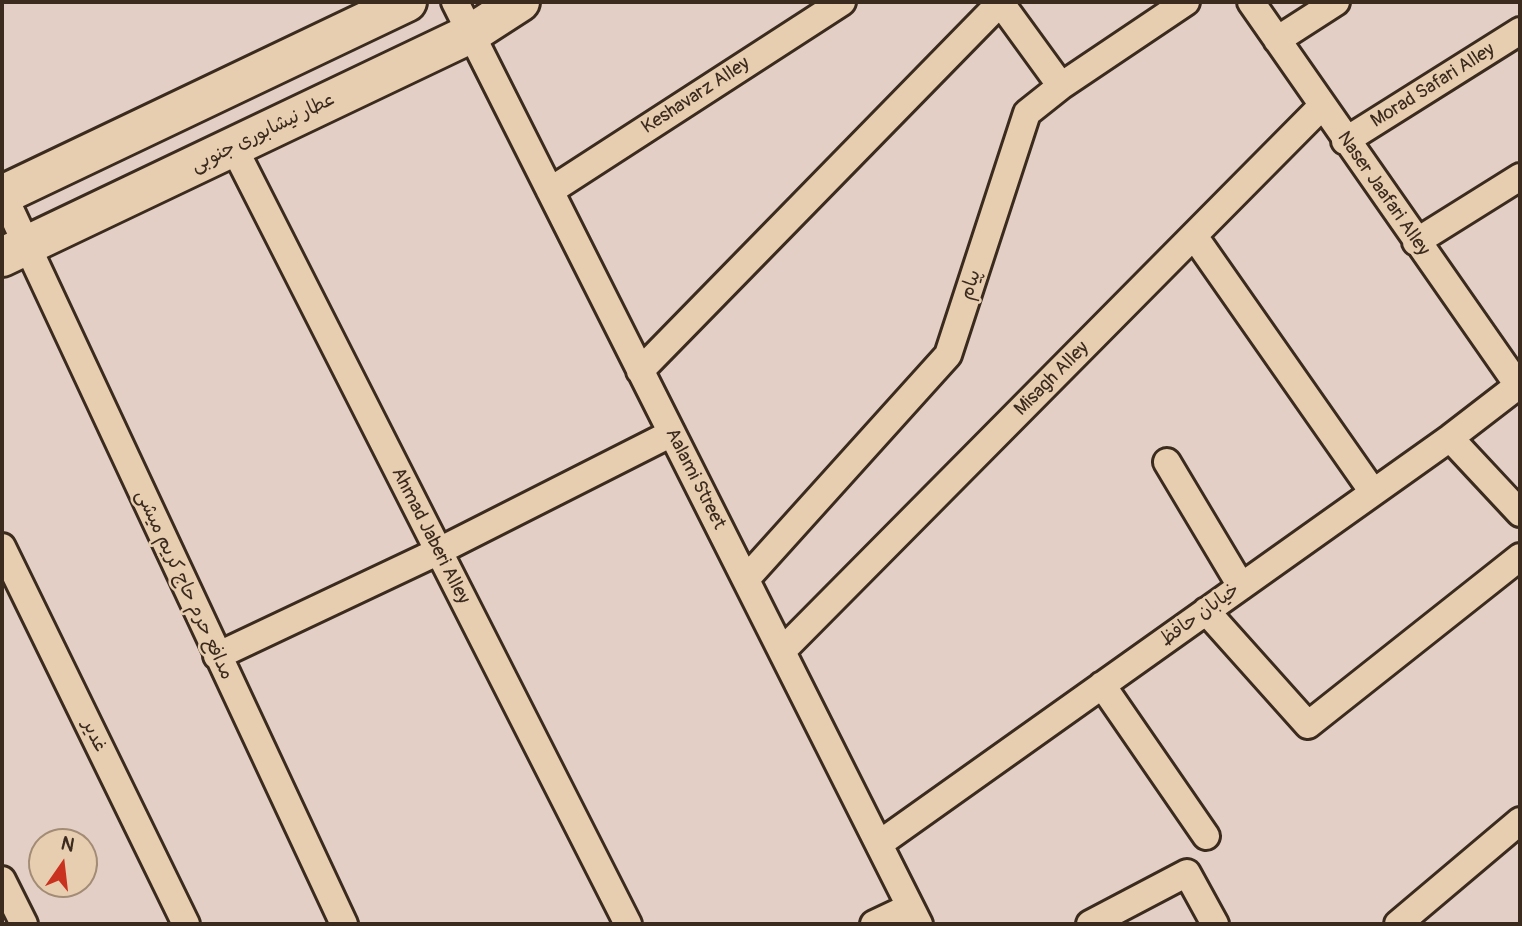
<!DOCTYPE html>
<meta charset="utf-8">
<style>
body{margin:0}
#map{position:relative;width:1522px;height:926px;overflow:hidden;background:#e3cfc6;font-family:Pangolin,sans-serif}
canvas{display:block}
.frame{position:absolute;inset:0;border:4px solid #3b2a1e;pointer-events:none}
.north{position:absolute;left:28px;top:828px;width:70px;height:70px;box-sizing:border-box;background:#e8ceb0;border:2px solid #a38c76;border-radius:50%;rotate:14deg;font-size:19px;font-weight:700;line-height:28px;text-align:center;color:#3b2a1e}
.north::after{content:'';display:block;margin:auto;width:24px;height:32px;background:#c8321e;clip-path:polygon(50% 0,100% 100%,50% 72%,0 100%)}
</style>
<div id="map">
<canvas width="1522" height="926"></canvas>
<div class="frame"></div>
<div class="north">N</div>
</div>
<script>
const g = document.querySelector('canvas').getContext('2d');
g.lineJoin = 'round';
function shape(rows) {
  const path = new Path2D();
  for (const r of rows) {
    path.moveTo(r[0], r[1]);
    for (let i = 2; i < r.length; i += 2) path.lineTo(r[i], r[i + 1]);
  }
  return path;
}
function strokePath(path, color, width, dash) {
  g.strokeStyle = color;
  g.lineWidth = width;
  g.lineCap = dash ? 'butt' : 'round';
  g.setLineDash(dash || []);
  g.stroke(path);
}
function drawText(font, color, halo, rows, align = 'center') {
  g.font = font + ' Pangolin,"Playpen Sans Arabic",sans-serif';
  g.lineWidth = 5;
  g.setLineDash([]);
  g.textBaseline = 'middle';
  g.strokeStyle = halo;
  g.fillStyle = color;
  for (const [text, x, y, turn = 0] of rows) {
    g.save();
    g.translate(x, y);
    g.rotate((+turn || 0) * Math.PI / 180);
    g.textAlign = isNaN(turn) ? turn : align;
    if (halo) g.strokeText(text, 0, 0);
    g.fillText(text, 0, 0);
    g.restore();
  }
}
const minor = shape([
 [455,2,919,924],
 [1000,2,1061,86],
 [1251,2,1518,385],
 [1277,40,1336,2],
 [1345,141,1520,31],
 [234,148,628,924],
 [550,191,842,2],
 [2,192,344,924],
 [1194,236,1373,492],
 [1416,242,1520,177],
 [640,371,1000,3],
 [1450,438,1520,513],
 [1167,462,1241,586],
 [2,547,186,924],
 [746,579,948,355,1027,113,1061,86,1186,2],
 [1206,611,1308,725,1520,557],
 [782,651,1322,106],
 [217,656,437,552,672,433],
 [1102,685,1206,836],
 [879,844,1450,438,1520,384],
 [2,880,24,924],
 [874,924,910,907],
 [1090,924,1187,873,1215,924],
 [1398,924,1520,821]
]);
const secondary = shape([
 [2,195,407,2],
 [2,257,472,33,520,2]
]);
strokePath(minor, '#3b2a1e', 32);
strokePath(secondary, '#3b2a1e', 44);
strokePath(minor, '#e8ceb0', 26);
strokePath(secondary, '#e8ceb0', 38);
drawText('19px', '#3b2a1e', '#e8ceb0', [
 ["Morad Safari Alley",1433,86,-32],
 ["Keshavarz Alley",696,96,-33],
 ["عطار نیشابوری جنوبی",263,133,-26],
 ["Naser Jaafari Alley",1383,194,55],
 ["پیام",971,285,-72],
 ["Misagh Alley",1052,379,-45],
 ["Aalami Street",695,479,63],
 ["Ahmad Jaberi Alley",430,536,63],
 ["مدافع حرم حاج کریم میشی",184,585,65],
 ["خیابان حافظ",1200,615,-36],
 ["غدیر",94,736,64]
]);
</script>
